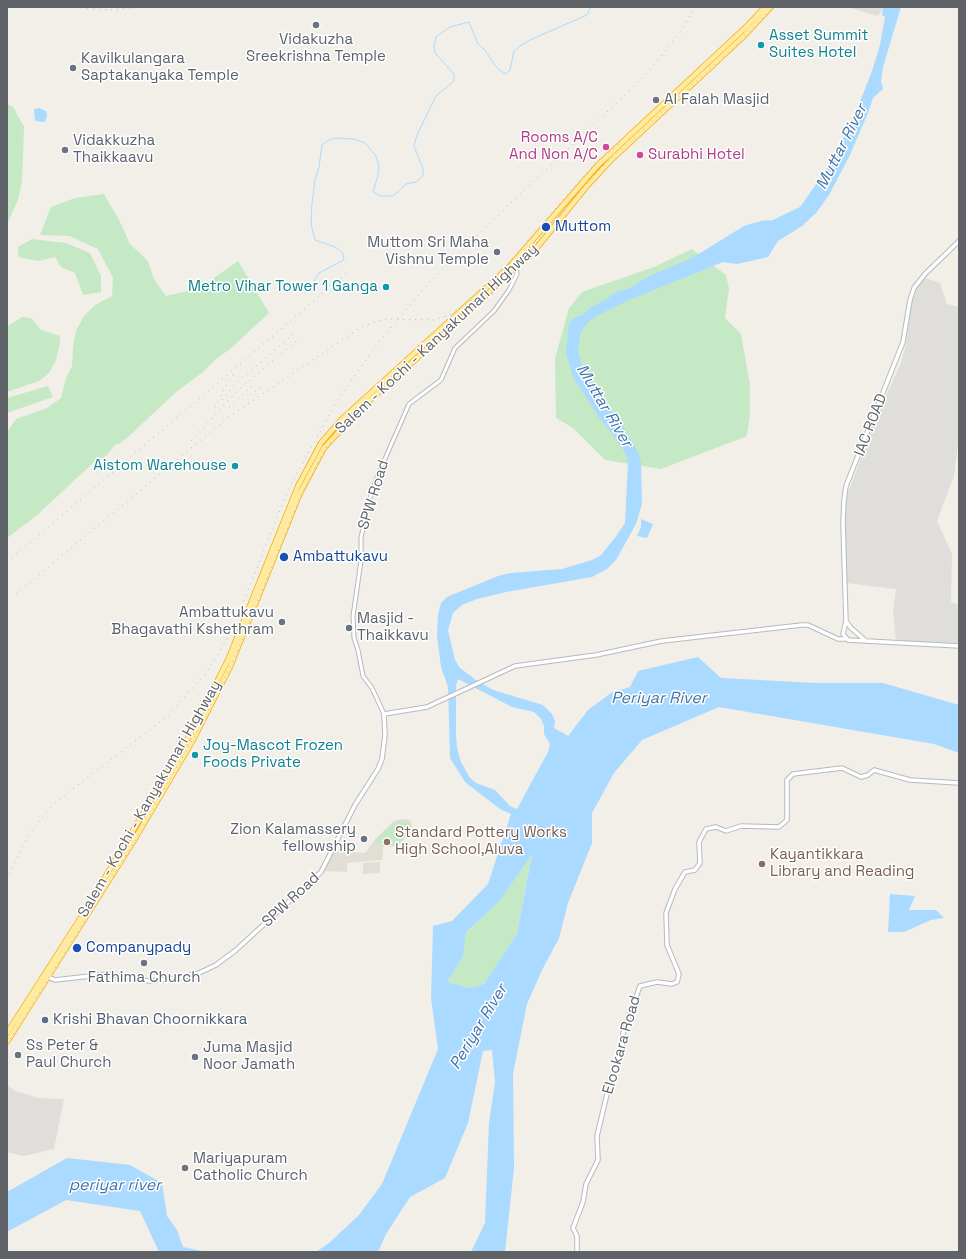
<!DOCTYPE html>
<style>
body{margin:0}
#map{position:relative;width:966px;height:1259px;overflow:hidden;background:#f1efe8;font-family:"Space Grotesk",sans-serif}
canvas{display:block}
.frame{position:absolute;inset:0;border:8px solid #5f6368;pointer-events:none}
</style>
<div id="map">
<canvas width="966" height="1259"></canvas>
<div class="frame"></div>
</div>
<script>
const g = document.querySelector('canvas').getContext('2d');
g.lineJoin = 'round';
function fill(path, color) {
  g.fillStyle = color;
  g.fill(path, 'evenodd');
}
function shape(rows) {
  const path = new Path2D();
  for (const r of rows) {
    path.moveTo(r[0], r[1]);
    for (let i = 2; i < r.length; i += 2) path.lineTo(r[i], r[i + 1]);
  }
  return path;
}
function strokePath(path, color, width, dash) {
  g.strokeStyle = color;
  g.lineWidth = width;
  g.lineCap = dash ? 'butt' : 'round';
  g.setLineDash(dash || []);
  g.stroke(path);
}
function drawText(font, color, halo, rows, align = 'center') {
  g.font = font + ' "Space Grotesk",sans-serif';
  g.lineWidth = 3;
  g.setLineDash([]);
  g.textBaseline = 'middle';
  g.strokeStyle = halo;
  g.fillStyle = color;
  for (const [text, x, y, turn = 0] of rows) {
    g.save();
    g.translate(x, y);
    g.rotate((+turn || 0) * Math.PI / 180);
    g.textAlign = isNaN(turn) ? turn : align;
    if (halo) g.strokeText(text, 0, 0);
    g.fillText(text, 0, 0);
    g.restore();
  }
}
fill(shape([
 [926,278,940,283,947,304,959,307,959,437,954,476,937,521,952,554,951,602,959,605,959,643,896,641,893,613,896,589,846,583,846,498,878,413,901,363,906,344,912,301,919,284],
 [7,1085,15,1091,39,1098,64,1099,54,1149,24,1156,7,1152]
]), '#e0deda');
fill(shape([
 [848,7,883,7,878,16],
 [402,819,410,820,412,824,411,833,397,846,383,847,382,860,347,863,347,872,324,871,333,850,365,853,376,838,394,821],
 [380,862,380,873,363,874,363,863]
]), '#e1ded6');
fill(shape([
 [7,104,13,107,24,127,22,181,18,200,7,224],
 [104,194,119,220,130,244,148,261,154,279,166,296,200,288,238,261,269,313,230,349,216,359,203,372,176,392,127,438,119,444,116,444,106,456,94,462,36,516,7,538,7,432,16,419,47,408,61,398,66,378,72,366,73,347,76,331,84,316,95,305,112,296,113,278,98,249,69,236,40,235,51,207,75,198],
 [32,239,66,243,90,253,101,276,101,292,83,295,75,273,61,267,55,257,38,261,18,257,18,247],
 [692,249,726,275,729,289,725,318,741,334,750,385,750,414,747,436,661,469,605,460,573,428,556,418,555,359,569,308,582,292,654,267],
 [22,317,31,318,41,330,60,336,60,342,56,360,49,373,39,381,7,392,7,325,8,326],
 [48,386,53,397,7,413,7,398],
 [398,821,409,822,410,832,396,846,377,843,377,839,394,823],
 [532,853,517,934,484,984,469,988,447,982,463,956,466,932,499,902]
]), '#c5e8c5');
fill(shape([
 [883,7,901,7,883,67,881,81,883,89,873,98,868,113,849,157,829,195,816,213,802,226,778,241,768,257,737,264,723,262,629,300,598,315,587,323,580,334,578,352,582,366,612,412,620,421,638,452,641,463,642,504,636,524,616,560,607,569,592,577,506,592,477,599,462,605,453,613,448,630,455,660,460,668,476,680,493,690,543,705,552,714,555,721,554,728,568,736,588,710,611,693,630,687,638,671,698,657,721,678,816,683,883,683,959,705,959,753,934,744,719,707,642,740,614,773,592,813,592,843,568,903,559,938,542,970,527,1004,513,1074,514,1168,505,1252,471,1252,485,1223,489,1123,495,1082,492,1050,483,1051,468,1123,445,1178,410,1197,386,1234,378,1252,316,1252,329,1243,359,1215,382,1184,438,1049,431,998,433,926,452,921,488,884,511,814,500,809,465,782,450,758,448,687,441,667,437,636,438,615,441,603,447,597,498,576,511,573,562,569,592,560,601,555,617,535,625,523,628,462,625,452,611,432,600,419,573,377,566,353,569,323,575,317,583,315,590,308,607,299,616,292,628,289,649,276,692,258,744,226,761,221,773,220,800,207,824,173,853,120,872,71,880,45,885,17,882,15],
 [458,679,512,707,534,712,541,719,544,726,544,734,550,744,548,752,517,809,510,806,495,790,476,783,470,778,461,762,457,748,456,736,456,686],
 [532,854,517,934,484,984,469,988,447,982,463,956,466,932,499,902],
 [39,108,46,111,47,115,45,122,35,121,34,109],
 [641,519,653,524,647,538,637,536,641,527],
 [890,894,915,896,909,910,936,910,944,918,931,920,904,932,888,932],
 [67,1158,130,1165,162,1183,167,1216,177,1230,183,1247,207,1252,159,1252,140,1211,66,1200,7,1232,7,1192]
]), '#aadaff');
strokePath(shape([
 [312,292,314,281,319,273,344,260,343,253,335,247,315,240,311,224,312,203,315,180,319,167,322,145,329,140,336,138,354,139,365,143,376,156,379,166,378,175,373,192,381,196,393,196,406,184,416,182,423,176,423,169,414,146,417,135,436,96,454,81,454,74,435,53,434,46,436,37,450,27,469,22,478,44,484,49,497,68,505,74,510,70,514,51,520,46,530,40,587,15,591,7]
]), '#aadaff', 1);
const tertiary = shape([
 [384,714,372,688,363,676,358,650,354,638,353,616,361,561,361,538,369,501,377,477,409,404,441,380,455,348,494,311,509,290,517,274,516,266]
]);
const secondary = shape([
 [846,621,843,634,848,640,959,646],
 [866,641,851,628,846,621,843,523,844,501,846,486,903,342,910,300,914,288,925,274,959,241],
 [48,977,55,980,108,974,149,981,179,978,199,973,216,965,236,950,321,872,355,805,378,769,382,759,385,735,384,714,427,707,515,666,596,655,662,641,802,625,808,625,838,639,845,639],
 [577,1252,577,1236,573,1228,583,1202,586,1184,598,1160,597,1136,607,1094,622,1049,623,1033,640,986,657,982,672,984,677,982,679,974,667,945,666,913,675,889,685,872,695,870,700,863,699,842,706,829,716,827,726,831,741,826,779,827,787,820,787,780,793,774,842,768,861,777,868,775,874,770,910,780,959,783]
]);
const trunk = shape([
 [7,1033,85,911,191,733,228,660,298,486,321,443,341,420,509,267,598,165,746,27,765,7],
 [7,1042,133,842,193,740,230,667,300,493,324,448,359,410,473,308,516,266,530,256,587,186,611,160,744,36,771,7]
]);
strokePath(tertiary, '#b5b8bc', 5);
strokePath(secondary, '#b6babf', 5.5);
strokePath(trunk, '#f9ab00', 6);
strokePath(tertiary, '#fff', 3);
strokePath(secondary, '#fff', 3.5);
strokePath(trunk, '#feeaa1', 4.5);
strokePath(shape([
 [75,7,106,10,143,7],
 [250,395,262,386],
 [222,400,237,382,295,333],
 [215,407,228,382,235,372],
 [229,407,253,385],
 [191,441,238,390,300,338],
 [7,562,348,272],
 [16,594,226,419,358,329,371,323,386,319,435,320,449,315,466,304,499,277,531,237,584,175,601,158,619,144],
 [7,879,24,843,45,813,57,801,169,715,207,672,226,641,245,598,288,490,337,401,377,344,430,282,472,240,626,94,651,69,681,31,695,7],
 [7,1044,133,844,196,734,236,655,299,500,323,452,338,433,367,404,487,296,512,271,602,167,735,46,773,7]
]), '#b6b7b8', 1, [1, 5]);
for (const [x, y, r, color] of [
 [316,25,4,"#6b7280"],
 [761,45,4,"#0f9aa8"],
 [73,68,4,"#6b7280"],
 [656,100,4,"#6b7280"],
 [606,147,4,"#d1479c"],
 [65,150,4,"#6b7280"],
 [640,155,4,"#d1479c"],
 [546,227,5,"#1a4fb4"],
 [497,252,4,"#6b7280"],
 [386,287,4,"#0f9aa8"],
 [235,466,4,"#0f9aa8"],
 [284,557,5,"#1a4fb4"],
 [282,622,4,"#6b7280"],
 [349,628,4,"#6b7280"],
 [195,755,4,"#0f9aa8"],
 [364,839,4,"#6b7280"],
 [387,842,4,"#8d6e63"],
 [762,864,4,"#8d6e63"],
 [77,948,5,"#1a4fb4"],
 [144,963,4,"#6b7280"],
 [45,1020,4,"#5c6f8a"],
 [18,1055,4,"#6b7280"],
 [195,1057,4,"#6b7280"],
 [185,1168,4,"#6b7280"]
]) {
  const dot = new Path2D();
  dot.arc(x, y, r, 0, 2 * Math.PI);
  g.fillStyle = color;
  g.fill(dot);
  strokePath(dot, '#fff', 1.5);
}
drawText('15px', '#0d838f', '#fff', [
 ["Asset Summit",769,36],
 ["Suites Hotel",769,53],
 ["Metro Vihar Tower 1 Ganga",378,287,"right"],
 ["Aistom Warehouse",227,466,"right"],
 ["Joy-Mascot Frozen",203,746],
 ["Foods Private",203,763]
], 'left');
drawText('15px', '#5b616d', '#fff', [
 ["Vidakuzha",316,40,"center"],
 ["Sreekrishna Temple",316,57,"center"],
 ["Kavilkulangara",81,59],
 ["Saptakanyaka Temple",81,76],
 ["Al Falah Masjid",664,100],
 ["Vidakkuzha",73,141],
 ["Thaikkaavu",73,158],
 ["Muttom Sri Maha",489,243,"right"],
 ["Vishnu Temple",489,260,"right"],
 ["Ambattukavu",274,613,"right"],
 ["Bhagavathi Kshethram",274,630,"right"],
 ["Masjid -",357,619],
 ["Thaikkavu",357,636],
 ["Zion Kalamassery",356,830,"right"],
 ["fellowship",356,847,"right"],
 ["Fathima Church",144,978,"center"],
 ["Ss Peter &",26,1046],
 ["Paul Church",26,1063],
 ["Juma Masjid",203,1048],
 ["Noor Jamath",203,1065],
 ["Mariyapuram",193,1159],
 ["Catholic Church",193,1176]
], 'left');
drawText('15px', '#b23c85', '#fff', [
 ["Rooms A/C",598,138],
 ["And Non A/C",598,155],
 ["Surabhi Hotel",648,155,"left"]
], 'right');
drawText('15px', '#164399', '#fff', [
 ["Muttom",555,227],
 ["Ambattukavu",293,557],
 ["Companypady",86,948]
], 'left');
drawText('15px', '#5f6368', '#fff', [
 ["Salem - Kochi - Kanyakumari Highway",437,339,-43],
 ["IAC ROAD",871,425,-69],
 ["SPW Road",374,495,-73],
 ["Salem - Kochi - Kanyakumari Highway",150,799,-60],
 ["SPW Road",291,900,-43],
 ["Elookara Road",622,1045,-74]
]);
drawText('15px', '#785e54', '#fff', [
 ["Standard Pottery Works",395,833],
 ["High School,Aluva",395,850],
 ["Kayantikkara",770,855],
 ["Library and Reading",770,872]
], 'left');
drawText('15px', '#4e5e75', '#fff', [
 ["Krishi Bhavan Choornikkara",53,1020]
], 'left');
drawText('italic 16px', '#4174aa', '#fff', [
 ["Muttar River",842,147,-63],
 ["Muttar River",604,406,59],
 ["Periyar River",659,699],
 ["Periyar River",479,1027,-59],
 ["periyar river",115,1186]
]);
</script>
